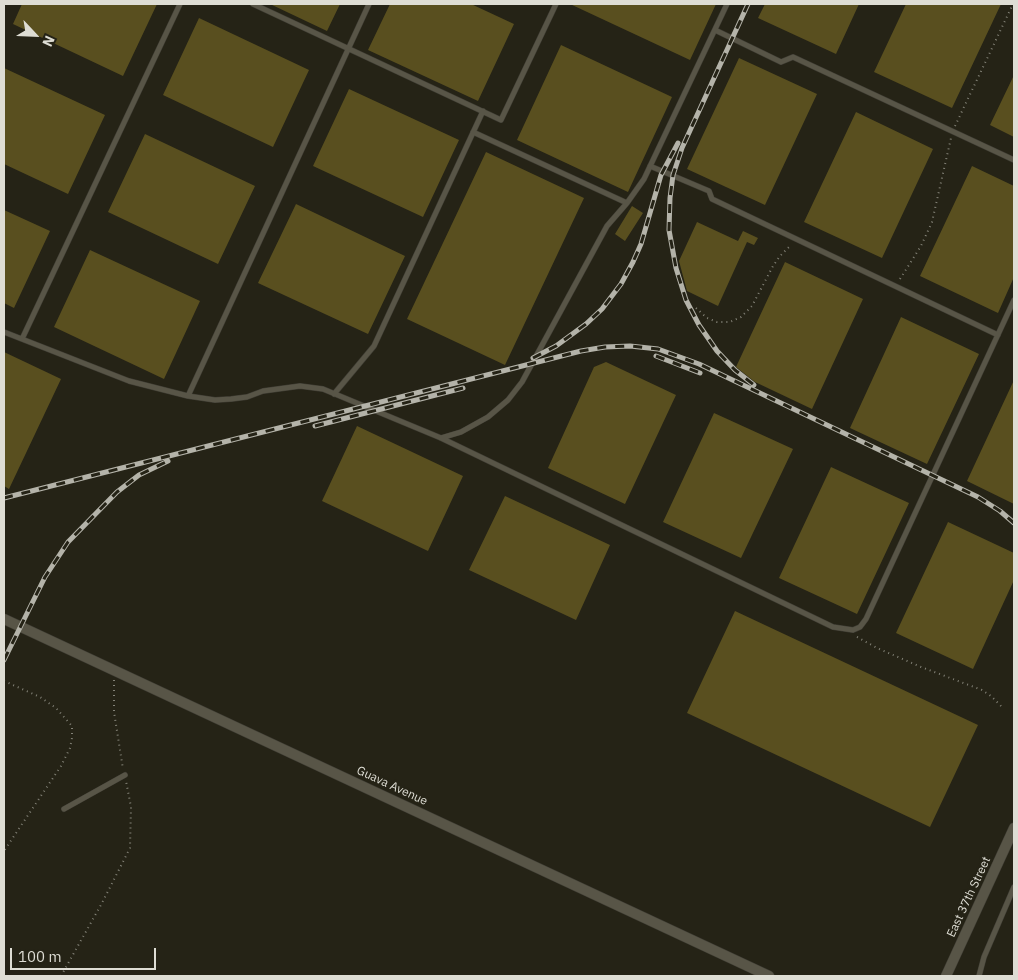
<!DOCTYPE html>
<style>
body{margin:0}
#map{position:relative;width:1018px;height:980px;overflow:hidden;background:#252316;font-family:"IBM Plex Sans",sans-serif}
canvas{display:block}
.frame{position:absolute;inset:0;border:5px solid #deddd4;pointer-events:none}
.north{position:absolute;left:10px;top:10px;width:50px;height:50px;-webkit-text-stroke:4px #252316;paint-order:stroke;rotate:115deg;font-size:14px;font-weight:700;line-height:20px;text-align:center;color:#deddd4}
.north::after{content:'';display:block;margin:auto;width:18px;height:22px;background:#deddd4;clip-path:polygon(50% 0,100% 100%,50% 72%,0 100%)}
.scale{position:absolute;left:10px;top:948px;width:146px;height:22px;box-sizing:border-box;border:2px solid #deddd4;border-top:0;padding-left:6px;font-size:15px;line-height:18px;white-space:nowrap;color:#deddd4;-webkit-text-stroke:4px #252316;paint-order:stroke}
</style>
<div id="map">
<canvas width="1018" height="980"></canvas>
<div class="frame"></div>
<div class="north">N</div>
<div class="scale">100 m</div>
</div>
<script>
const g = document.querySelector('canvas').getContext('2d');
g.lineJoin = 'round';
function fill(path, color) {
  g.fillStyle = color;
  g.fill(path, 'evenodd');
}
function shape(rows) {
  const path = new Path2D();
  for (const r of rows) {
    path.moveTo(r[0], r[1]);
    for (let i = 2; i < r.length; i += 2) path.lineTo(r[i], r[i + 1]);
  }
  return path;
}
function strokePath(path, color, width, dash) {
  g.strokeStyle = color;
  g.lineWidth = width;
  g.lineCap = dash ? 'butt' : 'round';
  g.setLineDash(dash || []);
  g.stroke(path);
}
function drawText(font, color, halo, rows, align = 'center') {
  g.font = font + ' "IBM Plex Sans",sans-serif';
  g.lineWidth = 5;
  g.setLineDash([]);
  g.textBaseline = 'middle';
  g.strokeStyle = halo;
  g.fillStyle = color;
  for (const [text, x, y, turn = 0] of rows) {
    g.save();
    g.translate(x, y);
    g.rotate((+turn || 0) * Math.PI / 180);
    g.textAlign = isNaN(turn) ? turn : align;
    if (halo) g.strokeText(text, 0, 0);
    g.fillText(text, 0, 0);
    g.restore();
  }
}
fill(shape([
 [22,4,157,4,123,76,13,24],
 [270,4,340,4,327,31],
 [390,4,471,4,514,24,478,101,368,50],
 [570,4,716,4,690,60],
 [765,4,859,4,836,54,758,18],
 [906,4,1001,4,952,108,874,72],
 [199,18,309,70,273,147,163,95],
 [561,45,672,97,628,192,517,140],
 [739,58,817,94,765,205,687,169],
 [4,68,105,115,68,194,4,164],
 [1014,75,1014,137,990,125],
 [349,89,459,140,423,217,313,166],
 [856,112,933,149,882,258,804,222],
 [145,134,255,186,218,264,108,212],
 [486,152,584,198,505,365,407,319],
 [972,166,1014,186,1014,277,998,313,920,276],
 [296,204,405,256,368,334,258,283],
 [632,206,643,213,625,241,615,234],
 [4,210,50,231,14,308,4,303],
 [697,222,738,241,743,231,758,238,754,245,747,242,718,306,687,291,679,261],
 [90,250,200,301,164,379,54,327],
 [785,262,863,299,812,409,755,382,736,367],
 [901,317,979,354,927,464,850,428],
 [4,352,61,379,9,489,4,486],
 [606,362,676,395,625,504,548,468,594,367],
 [1014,380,1014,504,967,481],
 [714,413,793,449,741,558,663,522],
 [357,426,463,476,428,551,322,501],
 [831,467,909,503,857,614,779,578],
 [505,496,610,545,576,620,469,570],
 [948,522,1014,553,1014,580,973,669,896,633],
 [735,611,978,725,930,827,687,713]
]), '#594f1f');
const lane = shape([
 [253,4,501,120,556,4],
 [715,30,781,62,793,57,1014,160],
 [473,132,627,203],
 [650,166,709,191,712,199,998,335],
 [4,332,129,381,188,396,215,400,231,399,247,397,263,391,300,386,323,389,441,438,833,627,853,630,860,627,866,619,1014,300],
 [22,339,180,4],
 [334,394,374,346,483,111],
 [188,396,369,4],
 [441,438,461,432,488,417,508,400,522,382,607,226,627,203,644,179,727,4],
 [64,809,125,775],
 [979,976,984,957,1014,887]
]);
const street = shape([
 [4,619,769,976],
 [946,976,1014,828]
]);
strokePath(lane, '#403e35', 6);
strokePath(street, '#403e35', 11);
strokePath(shape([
 [955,126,1013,4],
 [900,279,921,246,932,222,951,138],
 [696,308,707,318,717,322,730,322,741,317,752,306,773,266,780,256,791,245],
 [857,637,877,648,921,667,982,690,991,696,1002,707],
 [114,680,114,712,123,769],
 [4,681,40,697,56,708,72,726,72,738,70,748,61,766,4,851],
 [61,976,102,903,130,848,131,807,126,781]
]), '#838277', 2, [1, 4]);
strokePath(lane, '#585547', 5);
strokePath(street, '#585547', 10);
const rail = shape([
 [748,4,682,148,673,175,670,198,669,230,676,268,686,300,699,325,717,351,735,370,754,385],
 [656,356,700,373],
 [533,358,556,346,586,324,602,309,621,284,633,262,641,244,661,175,678,143],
 [315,426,463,388],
 [4,498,581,351,605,347,630,346,658,349,699,364,978,497,1000,511,1014,523],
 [4,660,45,577,68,542,117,492,139,475,168,461]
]);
strokePath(rail, '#b4b3a9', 5);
strokePath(rail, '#252316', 3, [9]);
drawText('12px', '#deddd4', '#252316', [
 ["Guava Avenue",392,786,25],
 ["East 37th Street",969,897,-65]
]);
</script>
